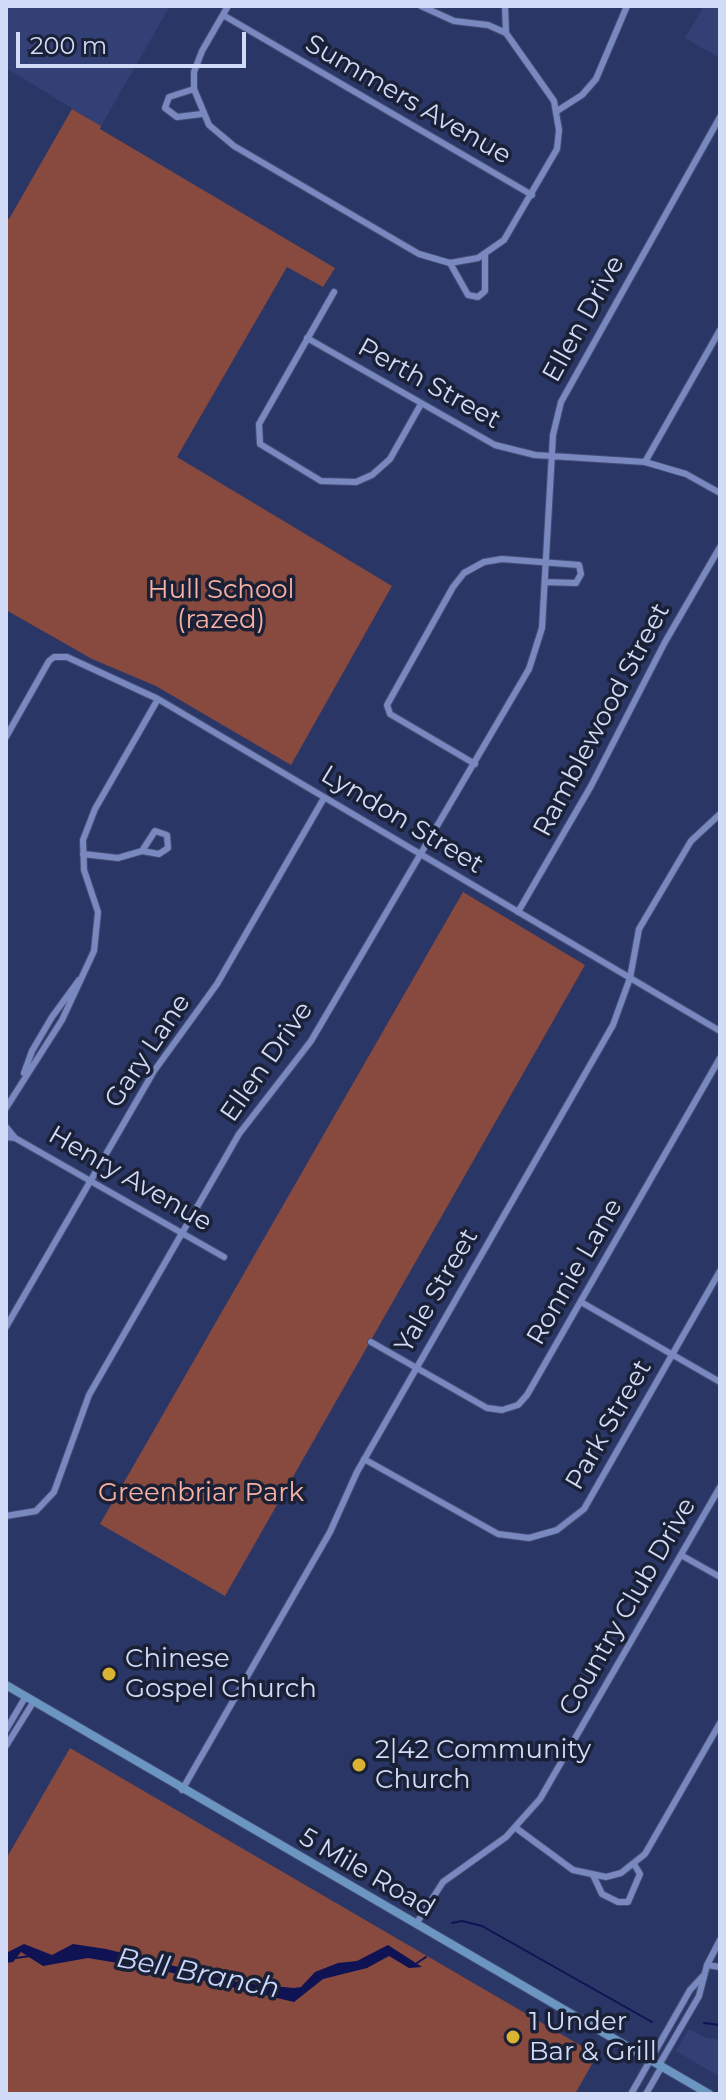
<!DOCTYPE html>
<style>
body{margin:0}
#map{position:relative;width:726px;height:2100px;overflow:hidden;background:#2a3666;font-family:Montserrat,sans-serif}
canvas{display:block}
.frame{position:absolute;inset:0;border:8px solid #d1dbf8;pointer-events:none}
.scale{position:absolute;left:16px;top:32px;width:230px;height:36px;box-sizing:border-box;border:4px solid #d1dbf8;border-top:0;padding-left:10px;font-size:24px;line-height:28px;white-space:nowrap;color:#d1dbf8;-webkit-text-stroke:6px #1a2035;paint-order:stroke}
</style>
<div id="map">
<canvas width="726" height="2100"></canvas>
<div class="frame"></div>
<div class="scale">200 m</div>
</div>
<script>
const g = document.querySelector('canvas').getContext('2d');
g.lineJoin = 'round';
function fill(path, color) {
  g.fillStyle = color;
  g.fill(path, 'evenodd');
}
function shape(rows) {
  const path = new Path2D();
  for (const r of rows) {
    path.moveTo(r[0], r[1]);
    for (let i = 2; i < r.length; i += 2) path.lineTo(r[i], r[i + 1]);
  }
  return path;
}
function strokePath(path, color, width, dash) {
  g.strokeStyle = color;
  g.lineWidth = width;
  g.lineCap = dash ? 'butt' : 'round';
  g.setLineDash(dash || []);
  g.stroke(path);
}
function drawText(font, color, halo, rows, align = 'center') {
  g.font = font + ' Montserrat,sans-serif';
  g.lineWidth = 7;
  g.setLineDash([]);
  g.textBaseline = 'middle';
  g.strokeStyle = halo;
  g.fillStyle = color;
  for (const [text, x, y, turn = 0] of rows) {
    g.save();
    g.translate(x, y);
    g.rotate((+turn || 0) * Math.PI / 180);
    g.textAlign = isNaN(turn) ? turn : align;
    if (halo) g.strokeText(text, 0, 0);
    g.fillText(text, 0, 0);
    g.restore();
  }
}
fill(shape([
 [6,6,170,6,101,126,6,68],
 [704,6,720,6,720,58,685,38],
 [689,2029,706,2038,720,2040,720,2077,676,2051]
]), '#324076');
fill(shape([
 [72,109,101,126,100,129,335,268,323,287,287,267,177,457,392,586,291,765,156,686,92,659,6,610,6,218,9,219],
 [463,892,585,965,225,1596,100,1524],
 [70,1748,597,2055,575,2094,6,2094,6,1859]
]), '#88493e');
fill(shape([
 [24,1944,52,1955,73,1944,106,1949,242,1983,294,1988,301,1987,315,1972,338,1963,357,1961,388,1945,422,1967,409,1968,389,1956,367,1968,323,1979,294,2002,160,1970,88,1958,43,1966,21,1952,13,1962,6,1963,6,1953]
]), '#0f1354');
strokePath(shape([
 [452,1923,462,1921,482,1926,652,2022],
 [16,1958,30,1956],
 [417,1963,426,1957],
 [704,2023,720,2025]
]), '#0f1354', 2);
const minor = shape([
 [228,6,202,51,194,72,194,89,209,125,234,146,419,254,450,263,478,258,504,240,557,149,559,130,554,101,506,33,505,6],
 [421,6,454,21,488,25,506,33],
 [223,15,532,195],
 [194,89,169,97,165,108,177,117,202,114],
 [557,111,582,95,596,79,627,6],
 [450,263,468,295,478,297,485,291,485,254],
 [334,292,259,424,260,444,321,481,356,482,372,475,390,459,421,404],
 [307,338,495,445,535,455,645,462,686,474,720,493],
 [645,462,720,330],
 [6,737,49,661,54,657,67,657,158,699,720,1031],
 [475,764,390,714,387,705,453,587,464,573,484,562,502,559,579,565,581,574,576,583,545,582],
 [83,854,118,858,142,851,159,854,168,848,167,835,155,831,142,851],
 [518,912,591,786,665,642,720,547],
 [24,1073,32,1051,52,1017,79,980],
 [6,1108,62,1020,94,951,98,912,84,870,83,840,95,809,158,699],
 [6,1127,15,1138,6,1137],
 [15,1138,224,1257],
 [581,1302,720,1382],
 [6,1327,154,1071,217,984,324,798],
 [371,1342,487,1408,502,1410,518,1405,527,1395,720,1058],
 [364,1459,498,1534,529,1538,557,1530,584,1509,720,1271],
 [6,1516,36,1511,54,1492,89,1395,239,1134,311,1041,529,669,542,628,553,435,561,402,720,117],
 [681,1555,720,1577],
 [6,1730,26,1696],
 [6,1746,34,1701],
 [182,1790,330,1532,357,1472,613,1025,630,978,639,929,691,841,720,814],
 [516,1828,573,1870,606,1877,621,1873,645,1854,720,1723],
 [593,1875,602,1894,618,1902,628,1902,640,1874,634,1864],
 [416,1924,443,1882,506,1837,540,1799,720,1487],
 [707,1965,720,1967],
 [659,2065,699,1996,707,1965,720,1940],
 [631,2094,690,1990,703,1976],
 [646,2094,662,2066]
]);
const secondary = shape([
 [6,1685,709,2094]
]);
strokePath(minor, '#444e76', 8);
strokePath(secondary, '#444e76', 10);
strokePath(minor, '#7989c0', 6);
strokePath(secondary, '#6b96c2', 8);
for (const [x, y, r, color] of [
 [109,1674,8,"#dab333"],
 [359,1765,8,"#dab333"],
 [513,2037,8,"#dab333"]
]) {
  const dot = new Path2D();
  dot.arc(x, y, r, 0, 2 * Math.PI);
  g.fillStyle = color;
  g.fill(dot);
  strokePath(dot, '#1a2035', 3);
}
drawText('26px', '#d1dbf8', '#1a2035', [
 ["Summers Avenue",408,100,30],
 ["Ellen Drive",584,319,-61],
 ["Perth Street",429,384,29],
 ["Ramblewood Street",602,720,-62],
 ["Lyndon Street",402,820,31],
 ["Gary Lane",148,1051,-56],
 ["Ellen Drive",267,1062,-55],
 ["Henry Avenue",130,1179,30],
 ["Ronnie Lane",575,1272,-60],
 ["Yale Street",437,1291,-60],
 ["Park Street",609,1425,-60],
 ["Country Club Drive",628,1607,-60],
 ["5 Mile Road",367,1873,30]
]);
drawText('26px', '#f8b1a3', '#1a2035', [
 ["Hull School",221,590],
 ["(razed)",221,620],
 ["Greenbriar Park",201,1493]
]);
drawText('26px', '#d1dbf8', '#1a2035', [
 ["Chinese",125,1659],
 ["Gospel Church",125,1689],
 ["2|42 Community",375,1750],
 ["Church",375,1780],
 ["1 Under",529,2022],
 ["Bar & Grill",529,2052]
], 'left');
drawText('italic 28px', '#c9d6fe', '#1a2035', [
 ["Bell Branch",198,1974,11]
]);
</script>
